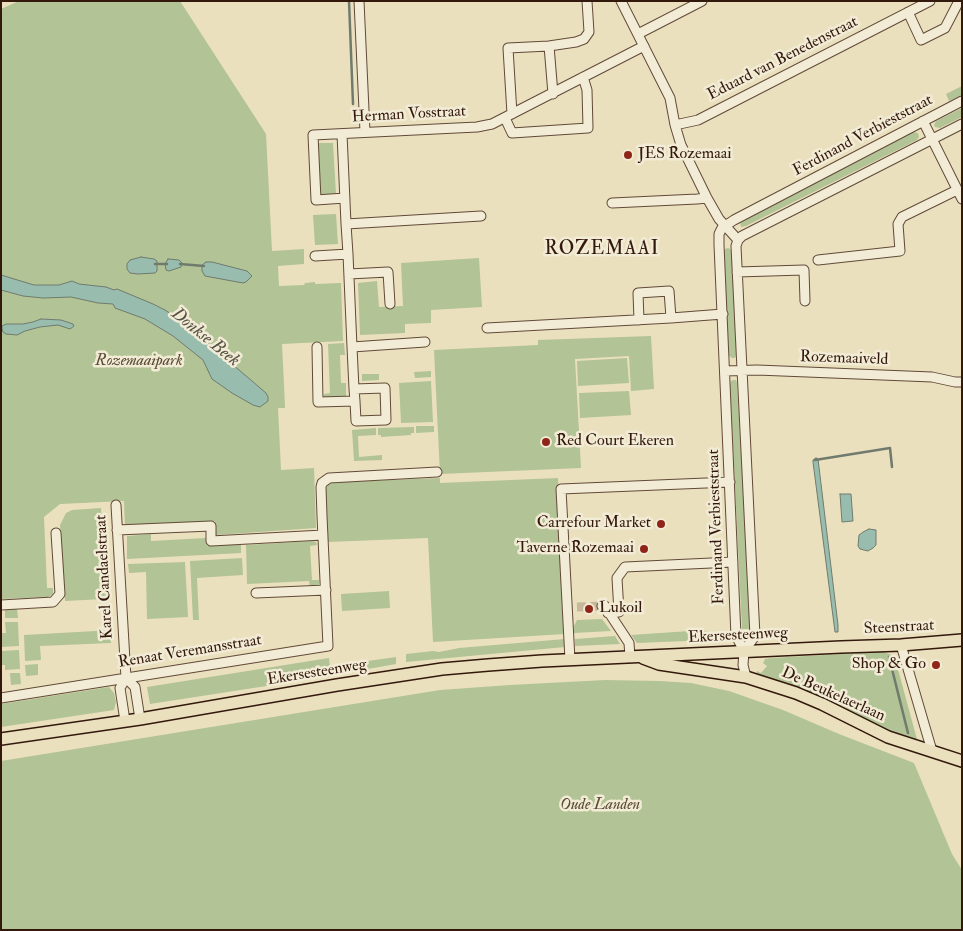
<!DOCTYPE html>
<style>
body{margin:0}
#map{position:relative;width:963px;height:931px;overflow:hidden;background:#ebe0be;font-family:"IM FELL Double Pica",serif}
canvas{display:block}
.frame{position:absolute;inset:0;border:2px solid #33180c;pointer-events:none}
</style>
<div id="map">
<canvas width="963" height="931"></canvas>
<div class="frame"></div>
</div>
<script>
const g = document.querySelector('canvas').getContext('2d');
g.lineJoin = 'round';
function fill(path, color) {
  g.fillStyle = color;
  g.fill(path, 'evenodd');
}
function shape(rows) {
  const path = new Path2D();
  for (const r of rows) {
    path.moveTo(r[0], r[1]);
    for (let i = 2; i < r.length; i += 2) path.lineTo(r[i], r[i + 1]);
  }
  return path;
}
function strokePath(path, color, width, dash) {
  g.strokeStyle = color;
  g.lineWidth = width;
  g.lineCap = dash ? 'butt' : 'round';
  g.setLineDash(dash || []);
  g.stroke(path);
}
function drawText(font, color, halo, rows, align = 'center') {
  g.font = font + ' "IM FELL Double Pica",serif';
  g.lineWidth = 5;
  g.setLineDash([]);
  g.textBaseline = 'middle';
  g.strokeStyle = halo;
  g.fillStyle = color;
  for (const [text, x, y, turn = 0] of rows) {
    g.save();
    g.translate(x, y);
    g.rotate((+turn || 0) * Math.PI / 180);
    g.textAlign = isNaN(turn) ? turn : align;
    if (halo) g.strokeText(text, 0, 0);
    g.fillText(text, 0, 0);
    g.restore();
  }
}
fill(shape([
 [19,1,180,1,266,134,272,251,304,249,304,264,278,266,279,286,304,285,305,283,315,282,315,284,341,283,343,341,282,344,285,406,285,408,278,408,281,470,314,468,316,528,216,535,215,521,125,526,124,501,60,504,44,517,47,588,53,588,53,594,48,597,1,599,1,9],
 [962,86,962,95,949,101,946,94],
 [962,108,962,117,940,128,935,127,934,125,936,121],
 [913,132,918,133,919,137,917,140,746,226,741,227,740,222,743,220],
 [318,143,333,143,336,194,320,195],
 [336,214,338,244,315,245,313,215],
 [728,248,730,249,732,252,737,353,735,358,732,358,728,355,723,252,725,249],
 [479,258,482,307,431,310,431,323,405,324,405,333,360,335,358,283,377,281,379,307,403,306,401,263],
 [651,336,654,389,631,391,629,356,575,359,581,468,440,474,434,350,538,345,538,340],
 [344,343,345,355,340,355,341,383,346,383,346,396,324,397,324,394,330,393,328,344],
 [627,358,629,383,578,386,577,361],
 [431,371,431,377,415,378,414,372],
 [362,374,379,374,379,380,362,381],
 [733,380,736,380,737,383,751,629,742,629,730,384,731,381],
 [431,381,433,422,401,423,399,383],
 [629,391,631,415,580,418,579,393],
 [416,426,434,426,434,432,416,433],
 [414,427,414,433,411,433,411,435,381,437,381,435,378,435,378,428],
 [376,428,376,435,358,436,359,457,382,455,382,460,354,461,352,430],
 [440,478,440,483,558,478,565,634,433,642,428,538,328,542,326,488,329,484,335,482],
 [101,508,106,597,104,599,65,601,60,525,66,513,72,510],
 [151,534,151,541,206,538,207,546,241,544,241,553,127,559,127,536],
 [312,541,316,542,317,545,310,546,312,580,319,580,319,586,317,587,310,588,309,581,247,584,246,545],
 [242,558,243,575,197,578,199,620,193,620,190,561],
 [185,562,188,617,147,619,146,572,129,573,128,564],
 [389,591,390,608,342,611,341,594],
 [17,608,18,618,5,618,5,609],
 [602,619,611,631,574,633,574,626,577,620],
 [5,622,18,622,19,646,1,647,1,633,6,633],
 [113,630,113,636,111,636,111,643,40,646,41,660,25,661,24,635],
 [704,630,718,637,712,640,637,643,631,635],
 [615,636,620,644,575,646,575,639],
 [565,639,565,647,406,662,406,654,433,651,439,652,459,648],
 [19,650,20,669,5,670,5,665,1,665,1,651],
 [876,652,884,652,892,655,897,661,896,662,918,743,914,743,756,677,757,671,761,673,767,666,763,663,765,659,771,658],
 [396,657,396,664,340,674,340,665],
 [329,658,331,676,150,704,147,687],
 [38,664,38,675,26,676,25,665],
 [10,673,20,673,21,684,11,685],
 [605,680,660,681,691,683,729,691,783,710,839,734,914,763,952,854,962,870,962,930,1,930,1,761,440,690,510,685],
 [109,687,114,693,116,702,114,710,1,727,1,704]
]), '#b2c395');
const water = shape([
 [141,257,154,259,157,261,157,271,155,273,138,274,130,273,127,269,127,264,130,260,141,257],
 [168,259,179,260,182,263,181,267,169,271,166,270,165,264,168,259],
 [206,262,212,262,247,271,252,276,246,282,243,283,205,276,202,271,202,265,206,262],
 [1,275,34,285,59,285,72,281,79,284,106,287,114,290,117,289,153,304,165,310,184,323,266,393,268,397,268,401,260,407,253,405,232,393,212,379,203,360,173,336,145,319,115,308,113,304,98,303,71,297,43,298,23,296,1,290,1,275],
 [41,319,61,320,73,324,74,326,70,329,58,325,40,327,25,331,17,335,6,334,3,332,2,329,2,326,6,324,23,324,33,322,41,319],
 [816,458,818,459,838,625,838,632,835,632,813,462,813,460,816,458],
 [840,494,851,494,853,521,842,522,840,494],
 [869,529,876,530,876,545,873,548,868,551,860,549,858,546,859,535,863,532,869,529]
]);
fill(water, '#98bdaf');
strokePath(water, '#707b6e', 1);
strokePath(shape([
 [349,1,353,104],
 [155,264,167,264],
 [180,264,204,266],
 [815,460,890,448,892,467],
 [889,657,908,733]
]), '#707b6e', 2.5);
strokePath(shape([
 [577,607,602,606]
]), '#c6b89a', 9, [9, 4.5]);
const minor = shape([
 [359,1,365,132],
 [621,1,670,98,675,125,681,145,707,198,719,219,738,240],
 [908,12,921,40,945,28,959,1],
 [638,34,702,1],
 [549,46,576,42,584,39,589,32,587,1],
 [512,114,508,48,549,46,553,94],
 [505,118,512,133,588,128,587,90,583,77],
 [923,121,962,199],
 [675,125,698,120,930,1],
 [342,134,346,224,348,254,352,347,354,389,355,401,356,421,386,420,385,388,354,389],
 [345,198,316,200,313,135,477,127,492,124,644,46],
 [612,203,697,199,707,198],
 [346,224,481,216],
 [315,256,348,254],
 [818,260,900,251,898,224,902,217,957,190],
 [737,272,804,270,805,301],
 [349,274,388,272,390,304],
 [639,320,638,293,669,291,671,318],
 [487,328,671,318,723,314],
 [317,347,318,402,355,401],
 [352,347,425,342],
 [725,371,757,370,932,377,955,382,962,382],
 [116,505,126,678,120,688,125,721],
 [117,530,211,526,211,541,323,535],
 [256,593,326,590],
 [1,605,53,602,60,594,56,533],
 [602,606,604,605,629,643,630,657],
 [608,613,619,612,617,578,625,567,733,562],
 [901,645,932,751],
 [744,651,736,636,719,245,719,234,722,228,734,220,962,101],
 [744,651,755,636,736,246,738,240,742,236,962,124],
 [744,651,743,665,746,677],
 [570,660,561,489,730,482],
 [126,678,135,687,140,719],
 [1,698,328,646,322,516,321,487,322,483,329,478,437,472]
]);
const major = shape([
 [643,658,659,664,746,677,796,693,822,704,888,737,962,761],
 [1,739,140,719,337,685,442,669,488,665,542,661,841,647,901,645,962,640]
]);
strokePath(minor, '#614a38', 11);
strokePath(major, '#33180c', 14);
strokePath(minor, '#f2ebd5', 9);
strokePath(major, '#ebe0be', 11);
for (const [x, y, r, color] of [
 [628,155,5,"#8f2418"],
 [546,442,5,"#8f2418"],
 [661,524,5,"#8f2418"],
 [644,549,5,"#8f2418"],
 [589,609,5,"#8f2418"],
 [936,665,5,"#8f2418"]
]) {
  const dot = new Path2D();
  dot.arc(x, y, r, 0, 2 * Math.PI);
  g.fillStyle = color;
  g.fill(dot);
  strokePath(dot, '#f2ebd5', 2);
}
drawText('16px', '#33180c', '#f2ebd5', [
 ["Eduard van Benedenstraat",783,59,-27],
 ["Herman Vosstraat",409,115,-3],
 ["Ferdinand Verbieststraat",863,136,-28],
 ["Rozemaaiveld",844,359,2],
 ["Ferdinand Verbieststraat",717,527,-92],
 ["Karel Candaelstraat",105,577,-93],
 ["Steenstraat",899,628,-3],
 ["Ekersesteenweg",738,636,-3],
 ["Renaat Veremansstraat",190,652,-9],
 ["Ekersesteenweg",317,673,-9],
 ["De Beukelaerlaan",833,695,24]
]);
drawText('16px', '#33180c', '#f2ebd5', [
 ["JES Rozemaai",638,155],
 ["Red Court Ekeren",556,442],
 ["Carrefour Market",651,524,"right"],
 ["Taverne Rozemaai",634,549,"right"],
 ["Lukoil",599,609],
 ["Shop & Go",926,665,"right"]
], 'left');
drawText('italic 16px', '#594b35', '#f2ebd5', [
 ["Rozemaaipark",139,362],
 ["Oude Landen",600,806]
]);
drawText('italic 18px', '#565245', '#f2ebd5', [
 ["Donkse Beek",205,338,39]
]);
g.letterSpacing = '1px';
drawText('19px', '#33180c', '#f2ebd5', [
 ["ROZEMAAI",602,250]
]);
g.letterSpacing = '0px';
</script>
